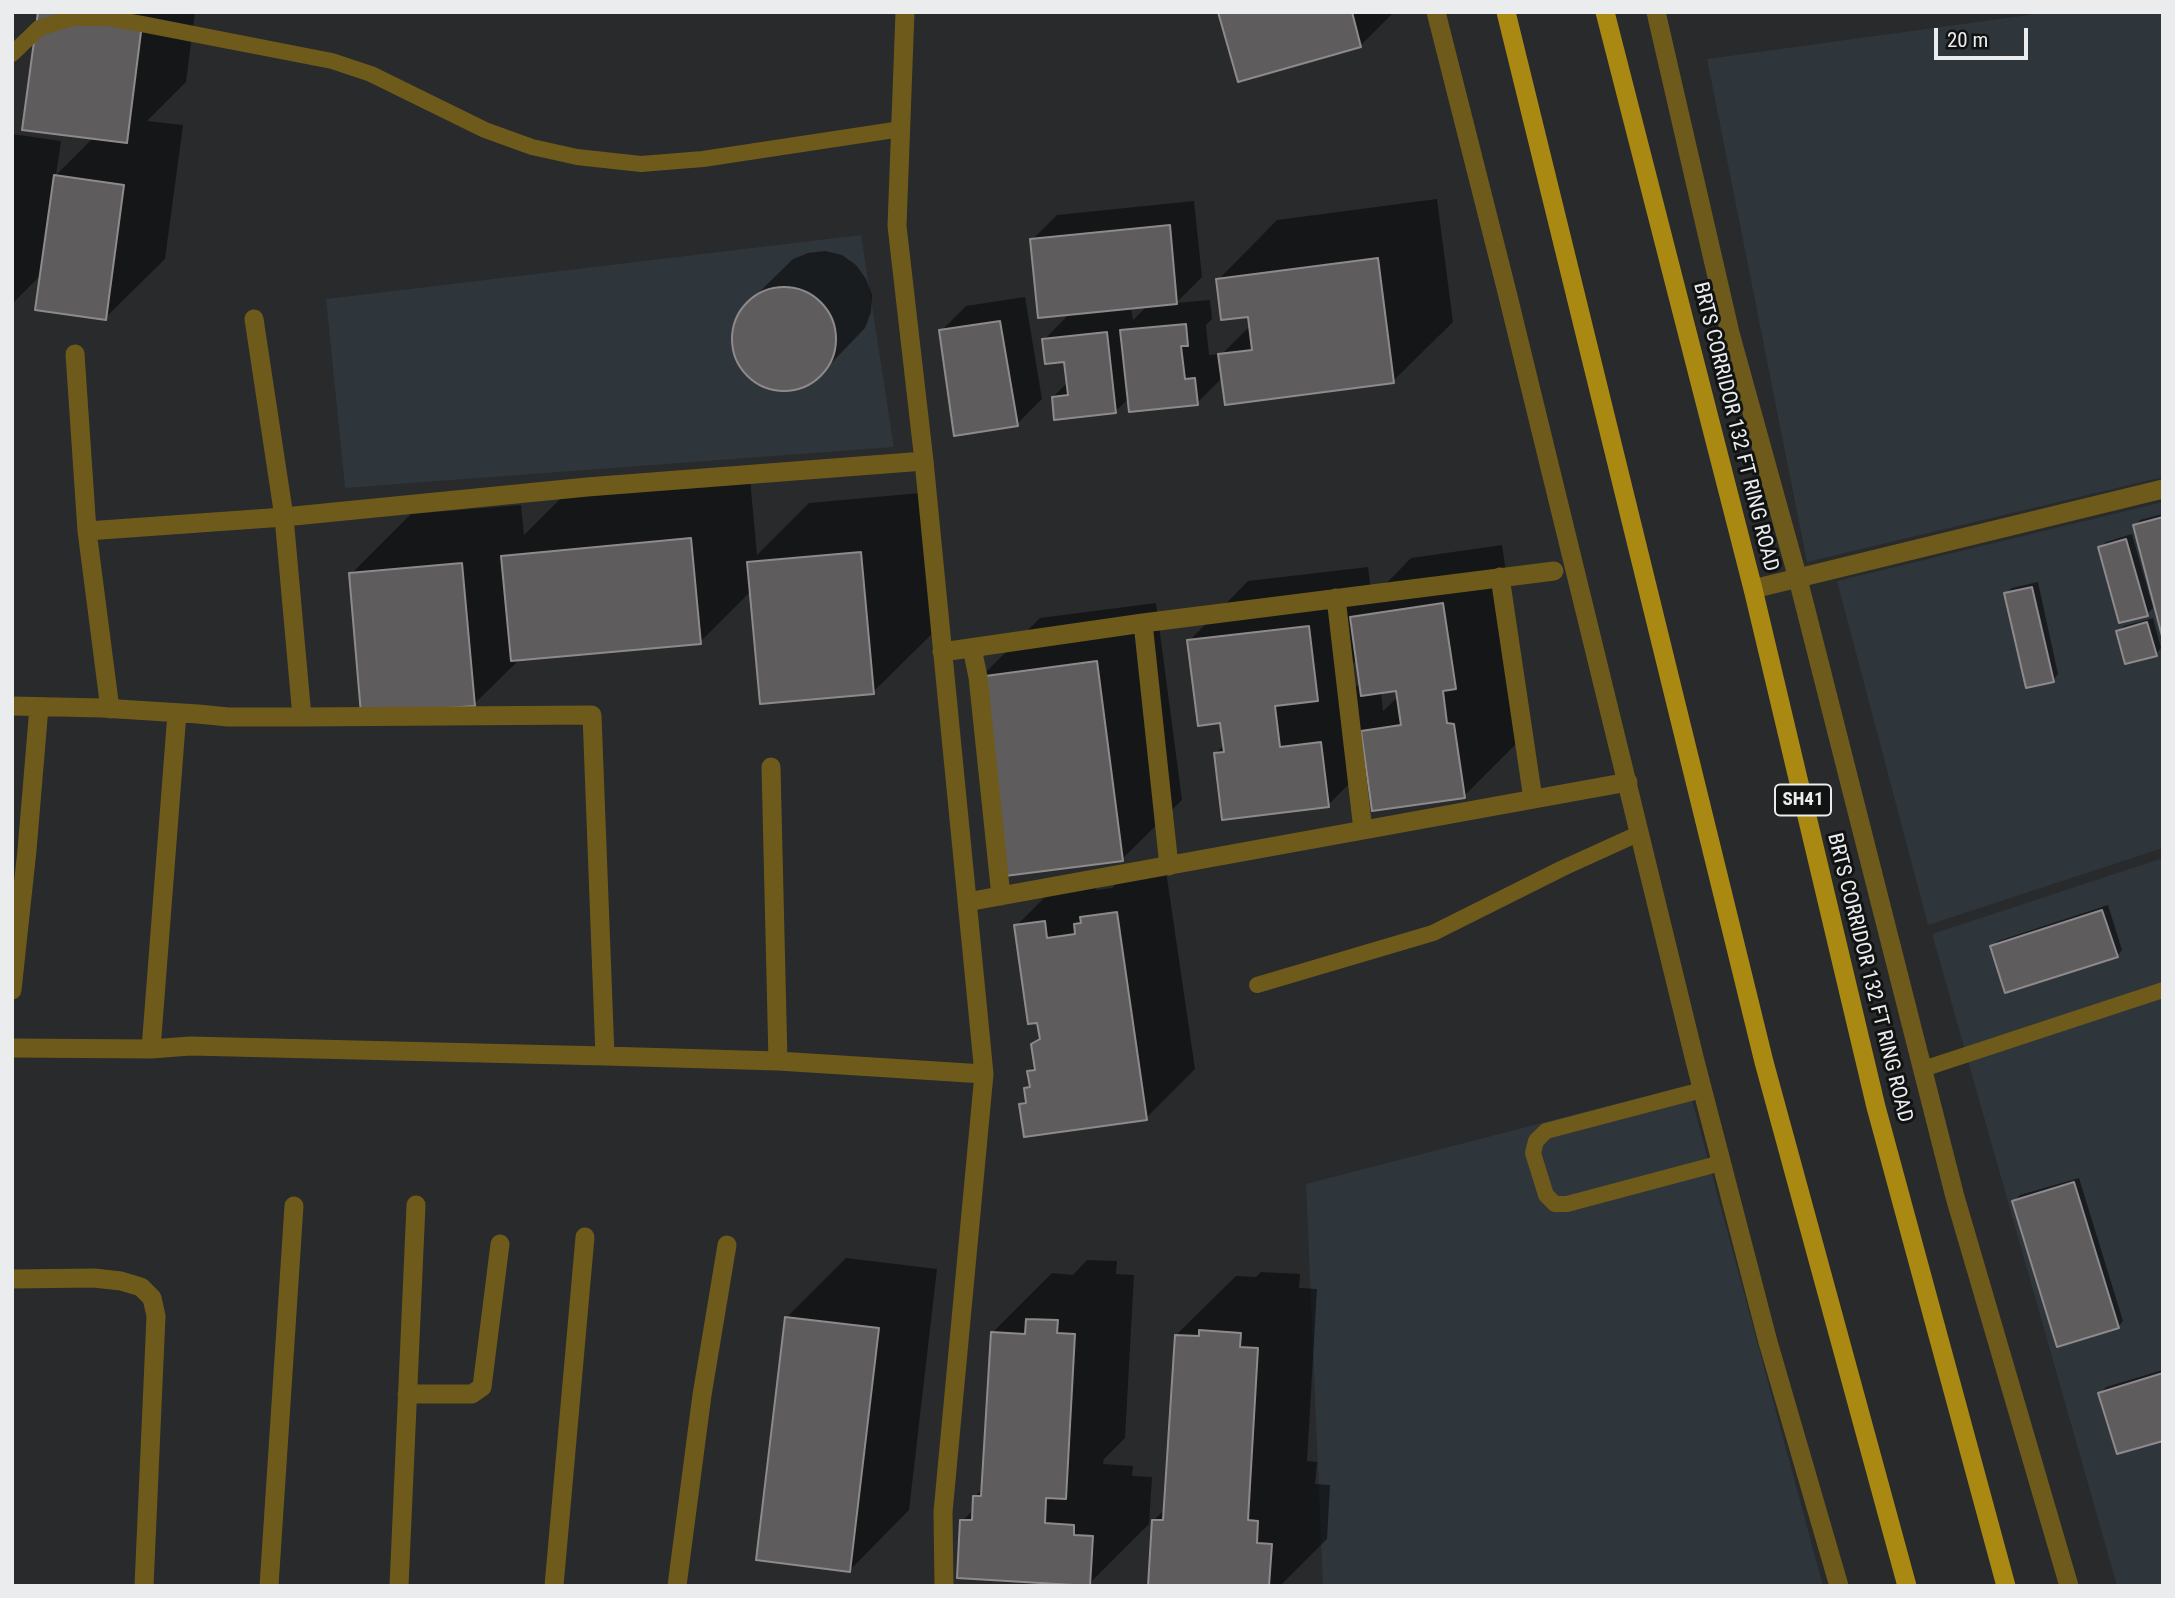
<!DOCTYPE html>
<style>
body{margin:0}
#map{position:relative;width:2175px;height:1598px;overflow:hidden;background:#282a2c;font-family:"Roboto Condensed",sans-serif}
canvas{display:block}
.frame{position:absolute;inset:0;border:14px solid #eaecee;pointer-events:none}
.scale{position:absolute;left:1934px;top:28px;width:94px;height:32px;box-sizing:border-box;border:4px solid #eaecee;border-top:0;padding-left:9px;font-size:21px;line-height:24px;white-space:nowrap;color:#eaecee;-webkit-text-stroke:5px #111313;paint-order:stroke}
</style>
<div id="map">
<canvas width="2175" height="1598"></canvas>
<div class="frame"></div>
<div class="scale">20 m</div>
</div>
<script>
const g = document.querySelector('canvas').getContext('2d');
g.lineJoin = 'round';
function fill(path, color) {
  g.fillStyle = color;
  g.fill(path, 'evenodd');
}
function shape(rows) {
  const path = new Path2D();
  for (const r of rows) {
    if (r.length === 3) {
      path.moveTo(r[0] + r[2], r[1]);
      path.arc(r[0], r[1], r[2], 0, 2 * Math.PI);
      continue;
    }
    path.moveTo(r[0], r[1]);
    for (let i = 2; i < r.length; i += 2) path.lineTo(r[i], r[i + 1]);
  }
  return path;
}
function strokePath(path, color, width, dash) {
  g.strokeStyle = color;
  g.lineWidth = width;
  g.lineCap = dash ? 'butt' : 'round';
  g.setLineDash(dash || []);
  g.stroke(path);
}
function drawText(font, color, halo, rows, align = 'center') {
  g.font = font + ' "Roboto Condensed",sans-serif';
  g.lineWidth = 6;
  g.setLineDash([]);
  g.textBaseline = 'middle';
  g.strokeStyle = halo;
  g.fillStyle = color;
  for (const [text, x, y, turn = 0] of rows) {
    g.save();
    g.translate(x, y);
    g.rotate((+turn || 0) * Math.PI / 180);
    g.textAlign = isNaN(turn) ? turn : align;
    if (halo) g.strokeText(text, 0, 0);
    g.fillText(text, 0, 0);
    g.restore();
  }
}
fill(shape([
 [2050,12,2163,12,2163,477,1807,562,1707,59],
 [861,235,894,447,345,488,326,299],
 [2163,502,2163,848,1928,925,1837,581],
 [2163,858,2163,1586,2117,1586,1932,934],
 [1688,1085,1823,1586,1323,1586,1306,1184]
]), '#2e353b');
fill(shape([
 [39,12,195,12,186,82,147,121,183,125,165,259,105,318,42,274,12,304,12,134,61,141,56,175,94,137],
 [1219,12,1394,12,1361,45,1239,80],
 [1437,199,1453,322,1393,381,1223,377,1197,403,1129,398,1116,411,1053,397,1068,382,1066,360,1044,340,1070,313,1032,240,1057,215,1194,201,1202,277,1176,303,1210,300,1212,319,1206,325,1209,355,1222,354,1251,325,1249,315,1218,280,1277,220],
 [1148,305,1133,320,1131,307],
 [825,251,842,255,856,265,866,279,872,295,871,312,865,328,817,378,802,386,785,389,769,386,754,379,743,368,736,353,733,337,736,321,744,307,793,259,808,253],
 [1025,297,1042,399,1017,424,941,331,966,306],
 [750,479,757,555,809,503,920,493,933,633,873,692,752,590,700,642,520,659,474,704,351,574,411,514,521,505,524,535,562,497],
 [2163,514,2163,632,2135,526,2140,520],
 [2132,534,2153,608,2147,614,2100,548,2106,542],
 [1502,545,1514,628,1524,736,1464,796,1367,766,1328,805,1215,754,1225,744,1222,721,1189,641,1248,581,1368,567,1372,598,1411,558],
 [1358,659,1362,685,1339,688,1337,679],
 [1398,689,1399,696,1383,711,1381,692],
 [2038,582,2058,674,2053,680,2006,593,2012,588],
 [1156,603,1182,800,1122,859,980,678,1040,618],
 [2153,618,2161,648,2156,654,2118,632,2124,626],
 [1165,864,1195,1069,1146,1118,1021,1104,1027,1098,1026,1088,1031,1084,1029,1071,1036,1065,1033,1045,1041,1036,1016,926,1065,877,1093,873,1096,890,1112,888,1131,869],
 [2108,905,2122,950,2117,956,1992,946,1998,941],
 [2079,1178,2123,1321,2118,1327,2014,1201,2020,1195],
 [846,1258,937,1269,909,1510,850,1570,786,1318],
 [1087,1260,1117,1261,1116,1274,1134,1275,1125,1438,1104,1459,1103,1464,1133,1466,1132,1476,1152,1477,1149,1524,1089,1584,962,1521,974,1509,975,1496,984,1488,992,1333,1052,1273,1073,1275],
 [1261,1272,1300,1274,1299,1288,1317,1289,1307,1461,1317,1462,1315,1484,1330,1485,1327,1539,1280,1586,1149,1586,1153,1521,1166,1508,1176,1335,1236,1276,1256,1277],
 [2163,1370,2163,1439,2100,1393,2106,1387]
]), '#0007');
const building = shape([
 [38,12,52,12,142,24,127,143,22,130,38,12],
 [1218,12,1352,12,1361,47,1238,82,1218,12],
 [54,175,124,185,106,320,35,310,54,175],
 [1170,225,1177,304,1038,318,1030,239,1170,225],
 [1378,258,1394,383,1225,405,1218,354,1252,350,1248,317,1221,320,1216,279,1378,258],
 [784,339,52],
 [1000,321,1018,426,954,436,939,330,1000,321],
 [1186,324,1188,346,1181,346,1185,379,1195,378,1198,405,1129,412,1120,330,1186,324],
 [1107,332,1116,413,1054,420,1052,397,1068,395,1064,362,1045,364,1042,339,1107,332],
 [2163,517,2163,635,2162,636,2133,525,2163,517],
 [691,538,701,644,511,661,501,556,691,538],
 [2126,539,2148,616,2119,623,2098,547,2126,539],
 [861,552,874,694,760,704,747,562,861,552],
 [462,563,475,706,361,714,349,573,462,563],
 [2032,587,2054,682,2026,688,2004,593,2032,587],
 [1443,603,1456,689,1443,691,1447,723,1454,724,1465,798,1372,811,1361,731,1401,725,1396,691,1361,696,1350,617,1443,603],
 [2147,622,2157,656,2125,664,2116,631,2147,622],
 [1309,626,1318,701,1275,706,1280,747,1321,742,1329,807,1222,820,1214,753,1224,752,1220,723,1198,726,1187,640,1309,626],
 [1097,661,1123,861,1005,876,978,677,1097,661],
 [2102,910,2118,957,2005,993,1990,946,2102,910],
 [1117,912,1147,1120,1024,1137,1019,1104,1026,1103,1024,1088,1030,1087,1027,1071,1035,1070,1031,1044,1040,1039,1037,1023,1028,1024,1014,925,1045,921,1047,938,1075,934,1074,924,1081,923,1080,917,1117,912],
 [2074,1182,2119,1328,2057,1347,2012,1201,2074,1182],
 [785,1317,879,1328,850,1572,756,1560,785,1317],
 [1026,1319,1058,1320,1057,1333,1075,1334,1066,1499,1046,1498,1045,1523,1074,1525,1074,1535,1093,1536,1090,1586,957,1578,960,1520,972,1520,973,1496,981,1496,991,1332,1025,1334,1026,1319],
 [1199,1330,1241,1333,1240,1347,1258,1348,1248,1520,1258,1521,1257,1543,1272,1544,1269,1586,1148,1586,1152,1520,1163,1520,1175,1335,1199,1336,1199,1330],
 [2163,1373,2163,1441,2117,1454,2098,1393,2163,1373]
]);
fill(building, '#5f5c5e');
strokePath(building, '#8e8a8c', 2);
strokePath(shape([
 [12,54,39,28,72,18,108,18,142,24,332,61,371,74,485,130,532,147,577,157,641,164,703,159,901,129],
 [1257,985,1433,933,1563,868,1640,833],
 [1923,1069,2163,990],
 [1702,1090,1546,1131,1536,1141,1533,1153,1546,1195,1555,1204,1567,1204,1721,1163]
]), '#6e5a1a', 16);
strokePath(shape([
 [75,354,87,531,110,709],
 [87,531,284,517,587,487,924,461],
 [1500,577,1533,799],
 [1753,589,2163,489],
 [1336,598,1363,830],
 [1143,623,1554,571],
 [972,648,978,677,1001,896],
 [942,652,1143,623,1169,866],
 [12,706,102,708,198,714,228,717,302,717,284,517,254,319],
 [302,717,592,715,605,1056],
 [771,767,778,1061],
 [967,902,1628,782],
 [12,990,27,850,39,707],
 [12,1048,151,1049,190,1046,605,1056,778,1061,984,1074,924,461,897,226,905,12],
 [151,1049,177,713],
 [12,1279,94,1278,121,1281,141,1287,152,1298,156,1316,144,1586],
 [407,1394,472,1394,482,1387,500,1244],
 [269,1586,294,1206],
 [399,1586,416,1205],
 [554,1586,585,1237],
 [677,1586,702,1395,727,1245],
 [944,1586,943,1512,984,1074]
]), '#6e5a1a', 19);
strokePath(shape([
 [1436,12,1507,292,1695,1061,1768,1342,1839,1586],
 [1656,12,1730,333,1798,579,1955,1197,2069,1586]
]), '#6e5a1a', 19);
strokePath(shape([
 [1506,12,1764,1062,1907,1586],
 [1605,12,1753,589,1876,1107,2006,1586]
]), '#aa8913', 19);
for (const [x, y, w] of [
 [1803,800,56]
]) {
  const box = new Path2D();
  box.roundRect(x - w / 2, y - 15.5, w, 31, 5);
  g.fillStyle = '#111313';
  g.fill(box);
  strokePath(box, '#eaecee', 2);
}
drawText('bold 19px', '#eaecee', null, [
 ["SH41",1803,800]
]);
drawText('21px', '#eaecee', '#111313', [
 ["BRTS CORRIDOR 132 FT RING ROAD",1735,427,76],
 ["BRTS CORRIDOR 132 FT RING ROAD",1869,978,76]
]);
</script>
